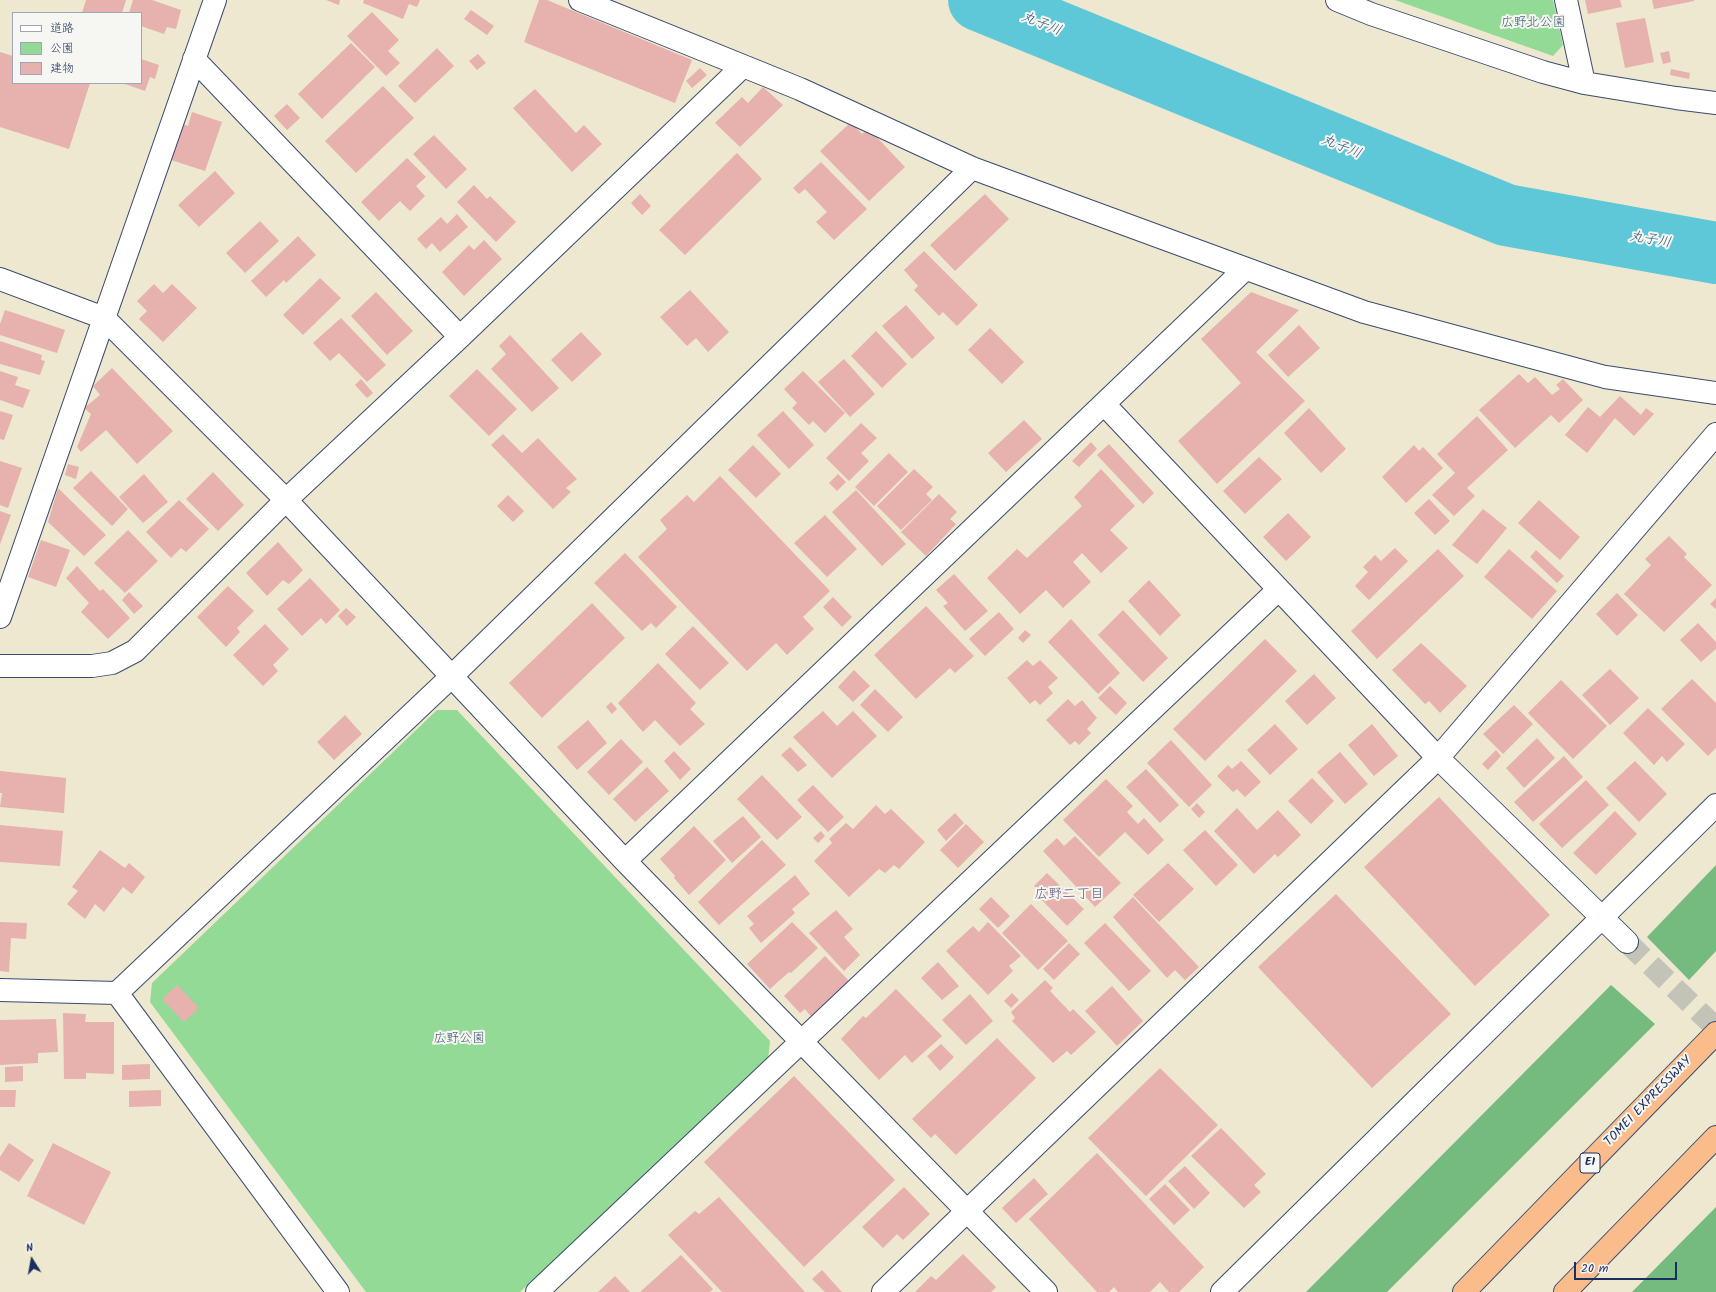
<!DOCTYPE html>
<meta charset="utf-8">
<style>
body{margin:0}
#map{position:relative;width:1716px;height:1292px;overflow:hidden;background:#ede8cf;font-family:Kalam,"Klee One",sans-serif}
canvas{display:block}
.legend{position:absolute;left:12px;top:12px;width:130px;height:72px;box-sizing:border-box;background:#f6f6f2;border:1px solid #9ea6b7;margin:0;padding:5px 7px;list-style:none;font-size:12px;color:#1b2f5e}
.legend li{display:flex;align-items:center;gap:8px;height:20px}
.legend b{width:20px;border:1px solid #9ea6b7}
.north{position:absolute;left:12px;top:1240px;width:40px;height:40px;-webkit-text-stroke:3px #f6f6f2;paint-order:stroke;rotate:349deg;font-size:11px;font-weight:700;line-height:16px;text-align:center;color:#1b2f5e}
.north::after{content:'';display:block;margin:auto;width:14px;height:18px;background:#1b2f5e;clip-path:polygon(50% 0,100% 100%,50% 72%,0 100%)}
.scale{position:absolute;left:1574px;top:1262px;width:103px;height:18px;box-sizing:border-box;border:2px solid #1b2f5e;border-top:0;padding-left:5px;font-size:12px;line-height:14px;white-space:nowrap;color:#1b2f5e;-webkit-text-stroke:3px #f6f6f2;paint-order:stroke}
</style>
<div id="map">
<canvas width="1716" height="1292"></canvas>
<ul class="legend">
<li><b style="height:5px;background:#fff"></b>道路</li>
<li><b style="height:11px;background:#92da95"></b>公園</li>
<li><b style="height:11px;background:#e7b1ae"></b>建物</li>
</ul>
<div class="north">N</div>
<div class="scale">20 m</div>
</div>
<script>
const g = document.querySelector('canvas').getContext('2d');
g.lineJoin = 'round';
function fill(path, color) {
  g.fillStyle = color;
  g.fill(path, 'evenodd');
}
function shape(rows) {
  const path = new Path2D();
  for (const r of rows) {
    path.moveTo(r[0], r[1]);
    for (let i = 2; i < r.length; i += 2) path.lineTo(r[i], r[i + 1]);
  }
  return path;
}
function strokePath(path, color, width, dash) {
  g.strokeStyle = color;
  g.lineWidth = width;
  g.lineCap = dash ? 'butt' : 'round';
  g.setLineDash(dash || []);
  g.stroke(path);
}
function drawText(font, color, halo, rows, align = 'center') {
  g.font = font + ' Kalam,"Klee One",sans-serif';
  g.lineWidth = 4;
  g.setLineDash([]);
  g.textBaseline = 'middle';
  g.strokeStyle = halo;
  g.fillStyle = color;
  for (const [text, x, y, turn = 0] of rows) {
    g.save();
    g.translate(x, y);
    g.rotate((+turn || 0) * Math.PI / 180);
    g.textAlign = isNaN(turn) ? turn : align;
    if (halo) g.strokeText(text, 0, 0);
    g.fillText(text, 0, 0);
    g.restore();
  }
}
fill(shape([
 [1395,0,1553,0,1563,45,1553,56],
 [437,710,457,710,770,1041,768,1059,520,1292,366,1292,150,1002,152,983]
]), '#92da95');
fill(shape([
 [1716,865,1716,951,1689,980,1647,937],
 [1611,985,1655,1024,1387,1292,1306,1292],
 [1716,1207,1716,1292,1632,1292]
]), '#75ba7e');
strokePath(shape([
 [979,0,1506,215,1716,253]
]), '#5ec8d9', 62);
fill(shape([
 [86,0,126,0,122,13,82,13],
 [133,0,152,0,181,10,176,29,167,27,164,34,141,26,141,13,129,13],
 [326,0,340,0,339,5],
 [364,0,420,0,417,7,409,4,403,19,363,3],
 [539,0,547,0,692,60,675,103,524,42],
 [1585,0,1620,0,1622,7,1588,14],
 [1652,0,1694,0,1694,1,1654,9],
 [471,10,494,26,487,35,464,19],
 [372,12,399,40,388,51,400,63,386,76,347,36],
 [1645,18,1654,62,1625,68,1616,23],
 [351,43,375,67,322,119,298,94],
 [437,48,454,66,415,103,398,86],
 [1669,51,1671,62,1663,64,1660,53],
 [0,52,13,56,13,83,90,83,69,149,0,127],
 [478,54,486,63,477,70,469,61],
 [141,59,159,65,155,79,150,77,145,91,122,83,141,83],
 [700,68,707,75,692,88,686,81],
 [1671,69,1690,73,1689,79,1670,75],
 [383,86,414,118,356,173,325,141],
 [763,87,783,105,740,147,715,123,742,97,748,103],
 [535,89,576,133,584,125,602,144,572,172,513,108],
 [287,104,300,118,287,130,274,116],
 [192,112,222,122,205,171,171,160,182,124,188,126],
 [851,122,862,134,868,128,905,167,869,201,820,151],
 [434,135,467,169,446,189,413,154],
 [737,153,762,179,685,255,659,230],
 [407,158,426,177,416,186,425,196,410,211,400,201,379,221,361,202],
 [821,162,867,209,834,240,816,222,827,212,805,189,799,194,793,188],
 [215,171,235,193,199,227,178,205],
 [474,185,487,199,490,196,516,222,496,242,457,202],
 [640,194,651,206,642,215,631,203],
 [985,194,1009,219,955,271,930,245],
 [457,214,468,227,440,252,432,243,426,249,417,239,441,217,447,224],
 [260,221,279,241,245,273,226,253],
 [298,236,316,255,286,283,284,280,266,297,251,281],
 [484,240,502,259,464,296,442,272,469,245,474,250],
 [924,251,978,305,957,326,943,312,939,316,914,290,918,286,904,270],
 [320,278,341,298,303,335,283,315],
 [154,284,163,293,172,284,197,308,163,342,139,319,147,311,137,301],
 [690,290,729,332,708,352,696,338,687,346,660,317],
 [376,292,413,331,387,355,351,316],
 [1251,292,1299,310,1256,352,1305,401,1217,484,1178,441,1241,383,1201,339],
 [906,305,935,338,912,359,882,326],
 [5,310,65,330,57,353,0,335,0,324],
 [341,318,386,365,367,382,339,353,330,361,313,343],
 [1299,325,1320,348,1288,377,1268,355],
 [990,328,1024,362,1002,384,968,350],
 [876,331,907,364,882,388,851,356],
 [581,332,602,354,572,382,551,360],
 [510,335,559,388,532,412,491,369,506,354,499,346],
 [0,341,42,355,41,360,45,361,40,375,0,364],
 [844,359,875,394,850,417,818,382],
 [112,368,173,431,137,464,106,430,81,452,77,447,91,414,84,408,100,395,93,386],
 [477,369,517,409,489,436,449,396],
 [0,371,18,377,15,385,30,390,23,408,0,400],
 [803,371,845,413,825,433,813,421,809,425,792,408,797,403,784,389],
 [1519,374,1528,383,1535,377,1552,395,1560,389,1556,385,1563,379,1583,400,1559,423,1551,415,1515,448,1479,410],
 [361,379,373,393,367,398,355,385],
 [1620,396,1641,415,1646,408,1654,414,1634,436,1615,418,1587,453,1565,435,1588,407,1600,417],
 [1309,408,1346,449,1321,473,1284,433],
 [0,411,13,415,4,440,0,439],
 [783,411,814,445,789,469,757,435],
 [1477,416,1508,450,1467,488,1475,496,1454,516,1432,495,1455,473,1437,454],
 [1024,420,1042,439,1006,472,988,453],
 [861,423,877,438,861,453,869,461,849,481,826,458],
 [503,434,522,453,538,438,577,479,566,488,571,492,553,509,491,445],
 [1091,442,1097,449,1079,467,1072,461],
 [1109,444,1154,493,1143,504,1097,455],
 [753,445,781,474,756,498,728,470],
 [1414,445,1419,451,1423,447,1443,468,1406,503,1382,477],
 [889,453,908,472,874,506,855,487],
 [1259,457,1282,479,1245,514,1223,491],
 [0,461,22,468,8,508,0,505],
 [68,464,79,467,76,479,65,475],
 [914,469,933,487,926,494,932,500,901,530,877,506],
 [1101,469,1135,506,1110,530,1128,548,1101,573,1082,553,1073,562,1091,582,1063,608,1046,590,1020,614,987,578,1017,549,1027,558,1082,506,1074,497],
 [91,471,128,509,112,526,73,488],
 [213,472,244,505,218,531,186,499],
 [144,474,168,502,143,523,119,497],
 [838,474,846,482,837,491,829,483],
 [720,476,830,591,803,617,814,629,787,655,776,643,747,671,638,557,667,529,660,520,687,495,694,502],
 [58,488,106,535,84,556,48,522],
 [856,490,906,544,882,566,832,512],
 [939,494,957,512,950,519,956,524,926,556,901,532],
 [508,495,524,511,513,522,497,506],
 [1429,499,1450,521,1435,535,1414,513],
 [179,500,209,529,186,552,181,548,171,558,146,532],
 [1539,500,1580,537,1560,560,1518,523],
 [1483,509,1507,528,1477,564,1452,545],
 [0,511,11,515,0,544],
 [1288,513,1311,537,1286,561,1263,537],
 [825,515,857,549,827,577,794,543],
 [128,530,158,561,125,593,94,563],
 [1669,536,1687,554,1684,557,1712,585,1664,632,1624,594,1651,565,1645,559],
 [41,540,70,550,56,587,28,577],
 [278,542,303,570,289,584,283,580,267,596,246,573],
 [1395,548,1408,561,1369,600,1355,586,1368,572,1363,567,1375,555,1381,561],
 [1438,549,1464,576,1377,659,1351,631],
 [1509,549,1557,591,1532,619,1484,577],
 [1536,550,1564,576,1557,583,1530,557],
 [625,553,677,607,656,628,651,623,642,631,594,583],
 [77,566,100,591,103,589,130,618,108,639,81,612,89,603,66,578],
 [954,574,988,611,965,631,943,606,948,603,936,590],
 [310,578,340,610,326,624,321,618,302,636,277,609],
 [1149,580,1181,615,1160,636,1128,601],
 [228,586,254,611,237,628,240,632,226,647,197,617],
 [129,592,143,606,134,614,122,600],
 [1617,593,1638,615,1617,636,1596,614],
 [833,597,852,617,842,627,823,607],
 [1716,598,1716,609,1710,604],
 [592,603,625,638,542,718,509,683],
 [926,606,974,656,955,673,950,668,916,699,874,655],
 [346,608,356,617,347,626,338,616],
 [1123,610,1168,658,1143,682,1098,635],
 [999,612,1014,629,985,656,969,639],
 [1071,619,1120,673,1098,694,1048,642],
 [1698,623,1716,642,1716,649,1701,662,1680,640],
 [265,624,289,649,273,665,278,671,263,686,233,655],
 [693,626,729,663,700,690,665,654],
 [1025,630,1031,635,1023,643,1018,638],
 [1265,639,1297,671,1205,761,1173,729],
 [1421,643,1467,686,1440,713,1429,701,1425,704,1392,670],
 [1027,660,1033,666,1040,660,1058,678,1048,687,1053,693,1040,705,1035,700,1030,704,1007,678],
 [658,663,696,703,690,709,705,724,680,746,655,720,643,732,618,703],
 [1610,669,1639,698,1610,725,1582,695],
 [854,670,870,686,853,702,838,687],
 [1314,674,1336,698,1307,725,1285,701],
 [1692,679,1716,703,1716,748,1708,756,1661,709],
 [1561,680,1607,726,1573,759,1528,713],
 [1110,686,1127,703,1116,715,1098,698],
 [875,689,903,717,888,732,860,705],
 [1068,699,1075,706,1082,700,1097,718,1087,729,1091,733,1079,745,1075,741,1070,745,1046,720],
 [611,702,617,709,612,714,606,707],
 [1514,705,1533,724,1503,754,1483,734],
 [1648,708,1685,744,1667,762,1662,756,1654,765,1623,733],
 [823,711,837,726,853,711,877,736,832,778,793,737],
 [345,715,362,734,334,760,317,742],
 [588,720,607,743,577,770,557,747],
 [1275,724,1298,749,1270,775,1247,750],
 [1372,724,1398,756,1374,776,1348,745],
 [1537,738,1555,758,1524,788,1506,768],
 [621,739,643,762,609,795,587,772],
 [1171,740,1212,785,1189,807,1147,763],
 [790,747,807,765,798,772,781,755],
 [1496,750,1501,756,1488,770,1482,764],
 [674,751,691,769,680,780,664,761],
 [1340,752,1368,784,1345,804,1317,772],
 [1564,756,1583,777,1533,822,1514,802],
 [1241,761,1261,782,1245,797,1237,789,1233,792,1217,776,1228,765,1232,769],
 [1635,761,1667,794,1639,822,1606,788],
 [647,767,669,791,635,822,613,799],
 [1146,769,1179,805,1160,823,1126,787],
 [0,771,66,778,64,813,0,807,2,793,0,793],
 [762,775,802,817,777,840,737,799],
 [1312,778,1334,801,1311,824,1288,801],
 [1106,779,1133,806,1127,812,1138,824,1144,818,1164,840,1148,855,1125,832,1099,857,1063,820],
 [1586,780,1609,805,1562,848,1539,824],
 [813,785,844,817,828,832,797,800],
 [1439,797,1550,915,1475,986,1364,867],
 [1197,803,1205,812,1199,818,1191,809],
 [876,805,885,814,891,809,925,842,899,869,894,865,885,873,879,869,849,897,814,861,832,843,829,839,846,823,853,829],
 [1237,808,1257,830,1278,810,1301,835,1278,857,1275,854,1254,874,1214,831],
 [1615,811,1637,834,1596,875,1573,853],
 [955,813,964,823,946,841,937,830],
 [743,816,761,837,732,863,713,841],
 [966,824,984,842,958,868,940,850],
 [0,825,63,831,60,866,0,862],
 [694,826,726,860,689,895,674,878,675,876,660,859],
 [1205,830,1238,865,1216,886,1183,850],
 [821,831,825,836,818,843,813,838],
 [1075,836,1121,883,1095,907,1043,851,1057,838,1064,846],
 [762,840,786,865,719,925,698,902],
 [100,850,125,868,129,863,145,877,132,894,123,887,104,912,95,904,85,919,67,904,78,891,72,887],
 [1168,863,1194,889,1159,922,1133,895],
 [1047,873,1084,909,1067,926,1041,899,1044,897,1034,886],
 [795,875,810,894,792,909,795,913,761,943,749,928,754,924,747,916],
 [1336,894,1451,1014,1372,1088,1258,967],
 [991,897,1010,916,998,928,979,909],
 [1133,897,1199,967,1185,980,1175,970,1167,978,1113,917],
 [1031,904,1068,941,1038,970,1002,933],
 [836,910,853,929,844,937,860,955,844,971,809,933],
 [0,922,27,923,26,939,11,938,9,972,0,971],
 [792,922,818,948,791,973,789,972,770,989,747,964],
 [988,922,1021,956,1009,966,1013,971,988,995,946,951,973,926,979,932],
 [1105,923,1151,971,1129,991,1084,943],
 [1069,943,1080,954,1054,980,1043,969],
 [825,956,850,982,812,1018,805,1009,800,1013,784,996],
 [938,962,959,986,942,1000,921,978],
 [1045,980,1053,988,1050,991,1070,1012,1073,1009,1096,1032,1071,1055,1067,1051,1053,1063,1012,1021,1015,1018,1011,1012],
 [177,985,199,1008,184,1022,162,999],
 [1112,986,1143,1021,1117,1046,1085,1011],
 [896,989,942,1036,912,1063,905,1055,879,1080,841,1039,863,1016,866,1018],
 [1012,993,1019,1000,1011,1008,1004,1001],
 [970,994,993,1021,966,1045,942,1020],
 [63,1013,86,1014,85,1022,114,1022,114,1074,86,1073,86,1079,64,1079],
 [56,1019,58,1052,38,1053,38,1063,0,1065,0,1020],
 [997,1038,1036,1078,956,1155,935,1134,931,1138,912,1119],
 [941,1044,954,1057,940,1071,927,1056],
 [150,1064,150,1079,122,1080,122,1065],
 [23,1066,23,1081,5,1082,5,1067],
 [1160,1068,1218,1125,1146,1196,1088,1138],
 [794,1076,895,1180,804,1267,704,1162],
 [0,1090,16,1090,15,1107,0,1107],
 [161,1090,161,1106,129,1107,129,1091],
 [1221,1128,1266,1174,1254,1185,1261,1192,1244,1208,1191,1156],
 [9,1143,34,1160,19,1182,0,1170,0,1157],
 [53,1143,111,1172,84,1225,27,1196],
 [1097,1153,1204,1267,1179,1292,1169,1292,1160,1282,1150,1292,1118,1292,1114,1287,1109,1292,1097,1292,1029,1219],
 [1185,1166,1210,1193,1194,1209,1168,1181],
 [1034,1178,1048,1194,1016,1223,1002,1208],
 [1165,1184,1190,1210,1174,1225,1149,1199],
 [904,1187,930,1214,903,1240,897,1234,883,1248,862,1227],
 [719,1197,805,1292,722,1292,668,1235,695,1211,699,1214],
 [963,1254,996,1287,991,1292,915,1292,931,1276,936,1280],
 [681,1255,713,1289,710,1292,640,1292],
 [822,1270,842,1292,825,1292,812,1279],
 [615,1276,630,1292,598,1292]
]), '#e7b1ae');
strokePath(shape([
 [1627,942,1716,1028]
]), '#c3c3b8', 22, [22, 11]);
const street = shape([
 [580,0,800,89,972,168,1364,312,1605,377,1716,393],
 [1337,0,1371,14,1543,72,1584,83,1676,98,1716,103],
 [1566,0,1584,83],
 [194,59,460,337],
 [0,279,104,318,286,500,625,861,1046,1292],
 [1104,404,1438,758,1627,942],
 [0,617,215,0],
 [0,666,92,666,112,663,135,651,286,500,460,337,743,66],
 [625,861,1245,269],
 [0,990,117,993,451,677,972,168],
 [117,993,338,1292],
 [537,1292,1278,590],
 [883,1292,1438,758,1716,434],
 [1222,1292,1716,805]
]);
const highway = shape([
 [1464,1292,1716,1033],
 [1565,1292,1716,1137]
]);
strokePath(street, '#3a4b6f', 24);
strokePath(highway, '#3a4b6f', 24);
strokePath(street, '#fff', 22);
strokePath(highway, '#fabc8b', 22);
for (const [x, y, w] of [
 [1590,1163,20]
]) {
  const box = new Path2D();
  box.roundRect(x - w / 2, y - 10, w, 20, 3);
  g.fillStyle = '#f6f6f2';
  g.fill(box);
  strokePath(box, '#1b2f5e', 1);
}
drawText('bold 12px', '#1b2f5e', null, [
 ["E1",1590,1163]
]);
drawText('13px', '#395a6c', '#f6f6f2', [
 ["広野北公園",1533,24],
 ["広野公園",459,1040]
]);
drawText('13px', '#1b2f5e', '#f6f6f2', [
 ["TOMEI EXPRESSWAY",1649,1102,-46]
]);
drawText('italic 14px', '#2c557d', '#f6f6f2', [
 ["丸子川",1041,25,22],
 ["丸子川",1341,148,22],
 ["丸子川",1650,241,10]
]);
drawText('14px', '#625c7a', '#f6f6f2', [
 ["広野二丁目",1069,896]
]);
</script>
